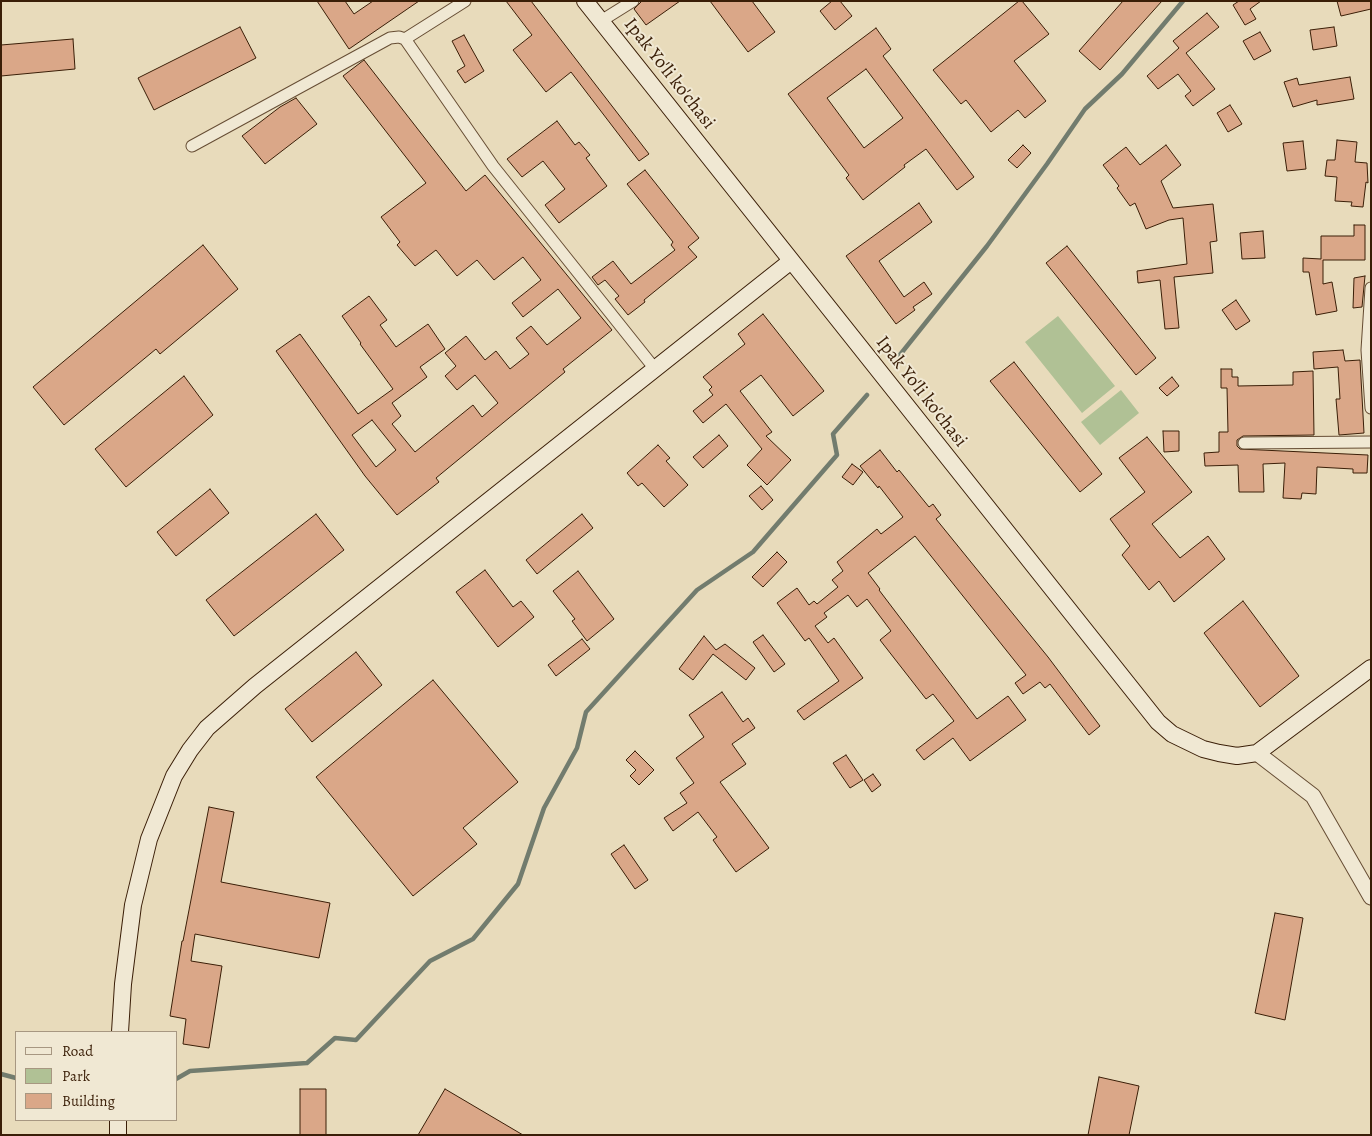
<!DOCTYPE html>
<style>
body{margin:0}
#map{position:relative;width:1372px;height:1136px;overflow:hidden;background:#e8dbbb;font-family:Alegreya,serif}
canvas{display:block}
.frame{position:absolute;inset:0;border:2px solid #3a1e07;pointer-events:none}
.legend{position:absolute;left:15px;top:1031px;width:162px;height:90px;box-sizing:border-box;background:#f0e8d3;border:1px solid #a79781;margin:0;padding:6px 9px;list-style:none;font-size:15px;color:#3a1e07}
.legend li{display:flex;align-items:center;gap:10px;height:25px}
.legend b{width:25px;border:1px solid #a79781}
</style>
<div id="map">
<canvas width="1372" height="1136"></canvas>
<div class="frame"></div>
<ul class="legend">
<li><b style="height:6px;background:#f0e8d3"></b>Road</li>
<li><b style="height:14px;background:#b0c195"></b>Park</li>
<li><b style="height:14px;background:#daa788"></b>Building</li>
</ul>
</div>
<script>
const g = document.querySelector('canvas').getContext('2d');
g.lineJoin = 'round';
function fill(path, color) {
  g.fillStyle = color;
  g.fill(path, 'evenodd');
}
function shape(rows) {
  const path = new Path2D();
  for (const r of rows) {
    path.moveTo(r[0], r[1]);
    for (let i = 2; i < r.length; i += 2) path.lineTo(r[i], r[i + 1]);
  }
  return path;
}
function strokePath(path, color, width, dash) {
  g.strokeStyle = color;
  g.lineWidth = width;
  g.lineCap = dash ? 'butt' : 'round';
  g.setLineDash(dash || []);
  g.stroke(path);
}
function drawText(font, color, halo, rows, align = 'center') {
  g.font = font + ' Alegreya,serif';
  g.lineWidth = 4;
  g.setLineDash([]);
  g.textBaseline = 'middle';
  g.strokeStyle = halo;
  g.fillStyle = color;
  for (const [text, x, y, turn = 0] of rows) {
    g.save();
    g.translate(x, y);
    g.rotate((+turn || 0) * Math.PI / 180);
    g.textAlign = isNaN(turn) ? turn : align;
    if (halo) g.strokeText(text, 0, 0);
    g.fillText(text, 0, 0);
    g.restore();
  }
}
fill(shape([
 [1058,316,1115,386,1082,413,1025,342],
 [1121,390,1139,413,1100,445,1081,422]
]), '#b0c195');
strokePath(shape([
 [899,356,987,246,1047,164,1085,109,1122,74,1183,1],
 [1,1074,16,1078],
 [176,1079,190,1071,307,1063,335,1038,356,1040,430,961,473,939,518,884,544,808,577,748,586,712,697,590,753,552,837,455,833,434,867,395]
]), '#727c6e', 4.5);
const building = shape([
 [317,1,345,1,354,14,373,1,419,1,349,49,317,1],
 [506,1,531,1,649,154,639,161,571,72,546,92,513,50,532,35,506,1],
 [642,1,680,1,646,25,634,9,642,1],
 [710,1,752,1,775,32,748,52,710,1],
 [832,1,840,1,852,16,835,30,820,11,832,1],
 [1019,1,1022,1,1049,34,1014,61,1046,101,1025,118,1018,110,991,132,966,100,961,104,933,70,1019,1],
 [1123,1,1162,1,1100,70,1079,51,1123,1],
 [1239,1,1261,1,1250,9,1256,19,1245,25,1233,5,1239,1],
 [1337,1,1371,1,1371,9,1341,16,1337,1],
 [1207,13,1219,27,1186,53,1215,89,1193,106,1185,96,1191,91,1178,74,1158,89,1147,76,1179,48,1173,41,1207,13],
 [240,27,256,58,154,110,138,78,240,27],
 [1334,27,1337,46,1313,50,1310,30,1334,27],
 [876,28,891,49,883,56,974,177,957,190,926,149,904,165,905,167,863,200,846,178,849,175,788,94,876,28],
 [866,69,903,118,864,148,827,98,866,69],
 [1260,32,1271,51,1254,60,1243,41,1260,32],
 [464,35,484,71,465,83,457,71,465,66,452,41,464,35],
 [73,39,75,69,1,76,1,45,73,39],
 [364,60,466,191,485,175,612,330,563,369,565,372,436,478,439,482,397,515,365,476,276,351,300,334,358,414,393,389,360,344,361,343,342,316,369,296,387,320,380,325,396,347,428,324,445,349,420,367,427,377,392,403,401,416,392,424,415,452,473,405,482,417,498,403,475,375,457,390,445,376,456,366,445,353,466,336,485,360,496,351,510,369,529,354,516,338,531,326,547,345,581,318,558,289,523,317,512,303,541,280,523,257,494,280,477,260,457,276,436,250,415,266,397,245,400,242,381,217,426,183,343,76,364,60],
 [372,420,396,450,376,467,352,435,372,420],
 [1350,77,1354,99,1317,105,1317,100,1293,107,1284,82,1297,78,1299,85,1350,77],
 [296,98,317,124,265,164,242,136,280,107,296,98],
 [1230,105,1242,124,1228,132,1217,113,1230,105],
 [557,121,575,145,579,142,590,155,586,158,607,186,559,223,545,205,565,189,543,161,522,177,507,159,557,121],
 [1337,140,1357,142,1355,162,1367,163,1368,183,1366,182,1363,207,1351,206,1352,202,1335,201,1337,177,1325,176,1327,160,1335,160,1337,140],
 [1303,141,1306,169,1287,171,1283,143,1303,141],
 [1023,145,1031,153,1017,168,1008,160,1023,145],
 [1166,145,1181,165,1161,181,1173,208,1213,204,1217,241,1210,242,1213,273,1174,277,1179,328,1165,329,1160,280,1138,283,1137,271,1187,264,1183,218,1169,220,1146,229,1135,203,1130,206,1117,188,1119,186,1103,165,1126,147,1140,165,1166,145],
 [645,170,699,238,688,247,697,257,644,300,645,302,628,315,615,299,619,296,605,280,598,285,592,277,613,261,631,284,675,250,671,245,673,242,627,184,645,170],
 [919,203,932,222,879,261,904,297,924,282,932,294,913,307,915,310,896,324,846,256,919,203],
 [1354,225,1365,225,1365,260,1323,260,1323,284,1332,282,1337,311,1316,315,1309,272,1303,272,1303,258,1321,259,1321,236,1354,236,1354,225],
 [1263,231,1265,258,1242,259,1240,233,1263,231],
 [203,245,238,289,160,354,156,349,64,425,33,387,203,245],
 [1067,246,1156,358,1136,375,1046,263,1067,246],
 [1365,276,1362,307,1353,308,1354,278,1365,276],
 [1236,300,1250,321,1236,330,1222,310,1236,300],
 [763,314,824,391,793,416,761,375,740,391,772,432,766,436,791,460,767,485,747,465,762,449,726,404,703,423,693,411,713,395,709,390,712,387,703,377,745,344,738,334,763,314],
 [1343,350,1345,361,1360,360,1364,433,1339,435,1336,399,1340,399,1338,367,1314,369,1313,352,1343,350],
 [1014,362,1102,474,1080,492,990,381,1014,362],
 [1221,369,1232,369,1232,377,1238,377,1238,386,1293,385,1293,372,1313,371,1314,435,1243,436,1237,440,1237,446,1240,449,1368,455,1367,473,1353,473,1353,469,1317,467,1316,494,1302,493,1301,499,1283,498,1285,463,1263,464,1264,492,1239,492,1238,465,1205,466,1204,453,1219,452,1219,432,1228,432,1227,388,1221,388,1221,369],
 [184,376,213,415,126,487,95,449,184,376],
 [1172,377,1179,386,1167,396,1159,388,1172,377],
 [1163,431,1179,431,1179,451,1164,452,1163,431],
 [719,435,728,446,703,468,693,457,719,435],
 [1147,437,1192,492,1152,524,1180,558,1208,536,1225,559,1174,602,1159,581,1149,590,1122,555,1130,546,1110,519,1145,492,1119,458,1147,437],
 [658,445,670,458,666,461,688,485,664,507,642,483,638,486,627,473,658,445],
 [880,450,897,472,899,470,929,507,933,504,941,515,936,519,1048,657,1100,726,1089,735,1050,684,1045,688,1040,682,1023,694,1015,683,1026,675,915,536,868,573,880,589,879,590,977,719,1008,696,1026,720,970,761,953,738,924,760,916,750,954,721,933,694,926,699,880,640,891,631,867,599,857,607,848,595,824,613,827,617,815,626,828,643,834,638,863,678,804,720,797,711,839,681,809,638,805,641,777,603,797,588,809,605,814,601,817,604,838,587,832,580,843,571,837,562,877,529,881,534,903,517,879,486,878,488,860,466,880,450],
 [852,464,863,472,853,485,842,477,852,464],
 [761,486,773,500,762,510,749,496,761,486],
 [210,489,229,513,176,556,157,532,210,489],
 [316,514,344,550,234,636,206,600,316,514],
 [582,514,593,528,537,574,526,560,582,514],
 [777,552,787,562,763,587,752,577,777,552],
 [485,570,513,607,521,601,534,617,498,647,456,592,485,570],
 [578,571,614,619,587,641,572,621,575,619,553,591,578,571],
 [1243,601,1299,676,1260,707,1204,633,1243,601],
 [763,635,785,664,774,672,753,642,763,635],
 [704,636,716,650,725,644,755,668,746,680,713,654,693,680,679,669,704,636],
 [582,639,590,649,556,676,548,665,582,639],
 [356,652,382,685,312,742,285,709,356,652],
 [433,680,518,782,463,828,477,844,413,896,316,777,433,680],
 [722,692,743,722,748,718,755,728,732,744,746,764,720,782,769,848,736,872,713,840,717,837,698,812,673,831,664,818,687,803,680,793,694,783,676,758,704,737,689,715,722,692],
 [635,751,654,770,639,785,630,776,636,770,626,760,635,751],
 [846,755,863,780,850,788,833,763,846,755],
 [873,774,881,785,872,792,864,780,873,774],
 [209,807,234,812,221,882,330,903,319,958,195,934,191,961,222,966,209,1048,183,1044,186,1019,170,1016,182,941,183,941,209,807],
 [624,845,648,880,635,889,611,854,624,845],
 [1275,913,1303,918,1285,1020,1255,1013,1275,913],
 [1099,1077,1139,1086,1129,1135,1088,1135,1099,1077],
 [300,1089,326,1089,326,1135,300,1135,300,1089],
 [445,1089,523,1135,418,1135,445,1089]
]);
fill(building, '#daa788');
strokePath(building, '#3a1e07', 1);
const minor = shape([
 [465,1,405,39,493,166,655,369],
 [601,21,633,1],
 [192,146,390,38,399,37,405,39],
 [1371,288,1367,350,1371,408],
 [1244,443,1371,442]
]);
const tertiary = shape([
 [1257,753,1313,796,1371,897]
]);
const secondary = shape([
 [585,1,1158,722,1172,734,1203,749,1219,753,1237,756,1257,753,1371,668],
 [120,1032,123,984,133,905,149,839,174,776,190,750,207,728,255,686,791,261],
 [118,1135,118,1120]
]);
strokePath(minor, '#664d34', 13);
strokePath(tertiary, '#664d34', 17);
strokePath(secondary, '#3a1e07', 18);
strokePath(minor, '#f0e8d3', 11);
strokePath(tertiary, '#f0e8d3', 15);
strokePath(secondary, '#f0e8d3', 16);
drawText('19px', '#3a1e07', '#f0e8d3', [
 ["Ipak Yo'li ko'chasi",669,74,52],
 ["Ipak Yo'li ko'chasi",921,392,52]
]);
</script>
